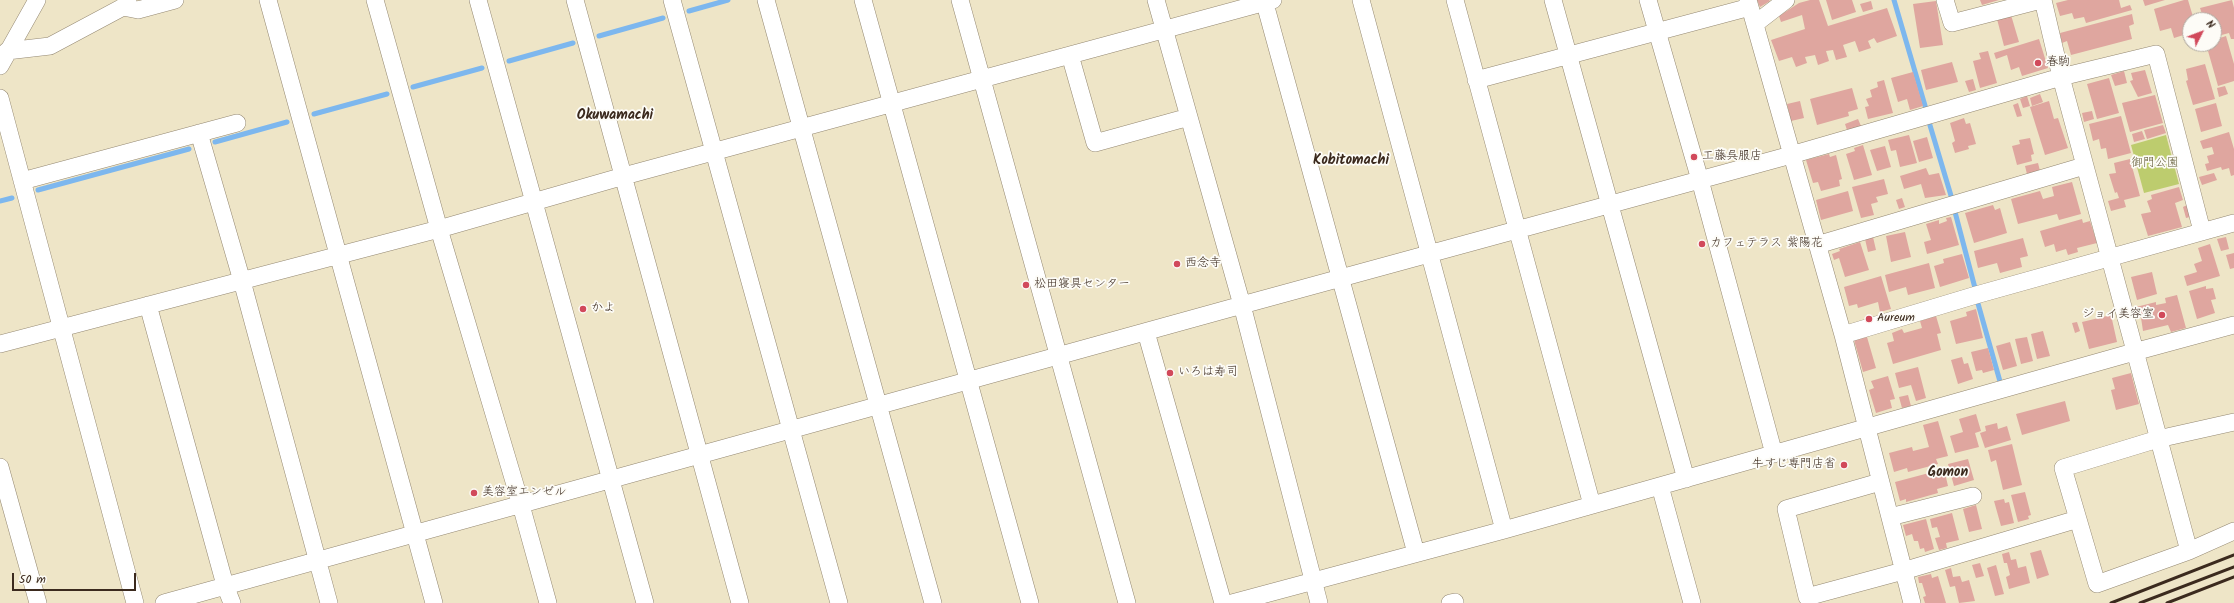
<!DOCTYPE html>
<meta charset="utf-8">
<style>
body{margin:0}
#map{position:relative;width:2234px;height:603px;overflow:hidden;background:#eee5c7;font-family:Kalam,sans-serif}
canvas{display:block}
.north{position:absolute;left:2182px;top:12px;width:40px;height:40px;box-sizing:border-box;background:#fdfcf7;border:1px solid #afa8a0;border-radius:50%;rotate:48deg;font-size:11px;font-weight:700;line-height:16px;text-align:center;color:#3b2a1e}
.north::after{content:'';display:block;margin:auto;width:14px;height:18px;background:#d1495b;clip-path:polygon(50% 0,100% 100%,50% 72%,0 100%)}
.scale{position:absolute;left:12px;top:573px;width:124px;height:18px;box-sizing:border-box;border:2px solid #3b2a1e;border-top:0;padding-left:5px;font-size:12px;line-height:14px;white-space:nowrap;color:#3b2a1e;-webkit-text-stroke:3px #fdfcf7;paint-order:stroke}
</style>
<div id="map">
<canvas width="2234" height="603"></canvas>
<div class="north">N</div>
<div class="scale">50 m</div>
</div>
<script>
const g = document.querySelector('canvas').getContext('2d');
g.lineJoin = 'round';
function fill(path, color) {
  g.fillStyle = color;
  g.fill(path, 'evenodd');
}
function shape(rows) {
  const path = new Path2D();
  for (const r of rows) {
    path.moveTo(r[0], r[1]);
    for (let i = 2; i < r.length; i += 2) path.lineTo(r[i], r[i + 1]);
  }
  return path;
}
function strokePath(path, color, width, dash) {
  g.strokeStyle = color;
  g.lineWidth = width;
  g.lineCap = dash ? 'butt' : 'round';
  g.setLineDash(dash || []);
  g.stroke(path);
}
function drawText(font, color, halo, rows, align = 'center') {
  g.font = font + ' Kalam,"Klee One",sans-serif';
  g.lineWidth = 3.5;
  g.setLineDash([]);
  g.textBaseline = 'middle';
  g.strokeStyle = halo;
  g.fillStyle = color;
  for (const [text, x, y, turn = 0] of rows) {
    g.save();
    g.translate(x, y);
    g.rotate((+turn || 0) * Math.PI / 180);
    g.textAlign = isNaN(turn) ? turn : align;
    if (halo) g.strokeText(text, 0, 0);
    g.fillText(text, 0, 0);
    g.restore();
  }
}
fill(shape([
 [2166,135,2179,184,2144,193,2131,145]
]), '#bdcc6e');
strokePath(shape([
 [1894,0,1926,109],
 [689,11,728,0],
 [599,36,663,18],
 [509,61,573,43],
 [413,87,482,68],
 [314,114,387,94],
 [1929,122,1952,199],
 [215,142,287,122],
 [38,190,189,149],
 [0,201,12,198],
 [1955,212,1975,288],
 [1977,300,2001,385]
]), '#7db7ee', 5);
fill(shape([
 [1757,0,1769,0,1770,1,1760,7],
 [1810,0,1819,0,1828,26,1887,8,1897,36,1877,43,1874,38,1868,41,1871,48,1859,52,1855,41,1843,45,1847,57,1836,60,1833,50,1826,51,1829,61,1818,65,1815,55,1805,57,1807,63,1796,67,1792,57,1779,61,1771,40,1805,29,1802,15,1781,22,1779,16,1799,3],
 [1826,0,1852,0,1856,12,1832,20],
 [1980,0,1999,0,1982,5],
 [2068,0,2119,0,2121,8,2130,5,2132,10,2086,23,2084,17,2074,19,2072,13,2060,16,2056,3],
 [2143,0,2165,0,2145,6],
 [2184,0,2188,0,2194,20,2190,20,2190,33,2174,38,2171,28,2160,31,2154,9],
 [2232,0,2234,8,2234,39,2231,39,2229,33,2214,37,2214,20,2204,20,2200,8],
 [1871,1,1873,9,1863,12,1860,4],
 [1936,1,1943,45,1920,48,1913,4],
 [2132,14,2134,24,2129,26,2132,39,2071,55,2067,41,2062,43,2060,33],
 [2011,15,2019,42,2004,46,1997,19],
 [2226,36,2234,64,2234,81,2218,86,2206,44,2214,44,2214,40],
 [2039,39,2048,68,2022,76,2019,67,2011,70,2007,55,1996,59,1994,53],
 [1988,51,1997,83,1980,88,1973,61,1981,59,1979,53],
 [1952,62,1958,82,1926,90,1921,70],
 [2205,64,2215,99,2193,105,2186,81,2188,80,2186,69],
 [2145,70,2152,93,2138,97,2130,81,2133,80,2131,73],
 [2124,71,2127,83,2115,86,2111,75],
 [1913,72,1923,106,1910,110,1907,99,1898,102,1891,78],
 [2109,78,2119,113,2097,119,2087,84],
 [1973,79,1976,90,1969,92,1965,81],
 [1884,80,1893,113,1868,119,1865,107,1869,106,1866,99,1872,97,1870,90,1878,87,1877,82],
 [2225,86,2228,94,2219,97,2217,88],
 [1852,88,1858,109,1848,112,1849,116,1817,125,1810,99],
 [2040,94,2043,102,2032,106,2030,98],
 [2155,95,2163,123,2130,132,2122,103],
 [2027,96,2030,106,2023,108,2020,99],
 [1800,101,1804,118,1791,121,1787,104],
 [2049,101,2054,119,2058,118,2068,148,2045,155,2030,107],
 [2018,103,2022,116,2017,117,2013,105],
 [2216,103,2222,126,2201,132,2195,109],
 [2092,111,2094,119,2084,122,2082,113],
 [2121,116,2131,153,2108,159,2106,148,2101,149,2099,139,2093,141,2089,124],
 [1964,118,1966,124,1970,123,1976,144,1968,146,1969,149,1955,153,1952,143,1955,141,1950,123],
 [1858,119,1861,126,1847,130,1845,124],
 [2163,125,2166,133,2147,139,2144,130],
 [2142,131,2145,139,2134,142,2132,134],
 [2229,132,2234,149,2234,175,2231,176,2229,168,2222,170,2221,167,2207,171,2205,164,2209,163,2207,156,2214,154,2212,147,2203,149,2200,141],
 [1909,135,1917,163,1900,167,1896,150,1891,151,1888,140],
 [1927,137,1933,158,1919,162,1913,141],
 [2030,138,2034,154,2031,155,2032,161,2017,165,2012,146,2020,144,2019,140],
 [1863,145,1872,175,1854,180,1846,154,1855,151,1854,148],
 [1885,146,1891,167,1877,171,1870,150],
 [1829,154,1830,157,1836,155,1842,179,1839,180,1840,186,1821,191,1818,182,1813,183,1806,160],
 [2130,159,2140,196,2124,200,2126,207,2111,211,2108,201,2119,198,2117,192,2115,193,2109,174,2116,173,2114,163],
 [2038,163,2040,171,2027,174,2025,166],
 [1926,168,1929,175,1939,173,1946,195,1925,198,1921,184,1904,189,1900,176],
 [2214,173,2217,180,2202,185,2199,177],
 [1884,179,1888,194,1876,197,1878,202,1871,204,1874,215,1861,218,1852,187],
 [2072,182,2081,214,2059,220,2057,214,2018,224,2011,199,2040,191,2043,199,2054,196,2052,187],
 [2179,187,2183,200,2175,203,2182,227,2148,236,2141,214,2151,212,2147,201,2152,199,2151,195],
 [1848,191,1853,211,1821,220,1816,200],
 [1902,198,1905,207,1899,209,1896,200],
 [1993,205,1995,210,2000,208,2007,233,1974,243,1965,213],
 [2187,205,2190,217,2186,218,2183,207],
 [1951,217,1959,245,1927,254,1924,242,1931,240,1926,224,1939,220,1939,224,1947,221,1946,218],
 [2082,219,2083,223,2090,221,2097,243,2077,248,2078,252,2068,255,2066,249,2056,252,2054,244,2045,247,2040,231],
 [1905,232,1911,257,1891,262,1886,236],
 [1873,237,1876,250,1868,252,1865,239],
 [2226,237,2229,249,2221,251,2217,239],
 [2023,238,2028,256,2020,258,2022,267,2000,273,1997,263,1978,268,1974,251],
 [1860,242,1869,270,1845,277,1839,258,1834,260,1832,254,1840,251,1839,249],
 [2210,244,2220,276,2187,286,2184,276,2197,272,2194,264,2202,261,2198,248],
 [2234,253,2234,268,2230,269,2226,255],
 [1962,254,1969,278,1940,287,1934,266,1944,263,1943,259],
 [1929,263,1935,288,1908,295,1906,287,1889,292,1885,275],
 [2152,272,2157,294,2137,300,2131,277],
 [1881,276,1891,309,1880,312,1878,302,1858,308,1857,304,1849,306,1844,287],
 [2206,286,2206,289,2213,288,2216,299,2211,300,2215,313,2197,319,2189,291],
 [2177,295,2186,328,2171,332,2168,325,2143,331,2140,311,2138,312,2136,307,2156,302,2156,305,2166,303,2165,298],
 [1976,309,1983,338,1956,344,1950,321,1967,316,1966,312],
 [2111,315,2117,342,2089,349,2082,322],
 [1936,316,1941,333,1937,334,1941,350,1893,364,1887,343,1894,341,1892,333,1902,329,1904,333,1922,328,1920,321],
 [2077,322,2080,331,2075,333,2072,323],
 [2043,331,2050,356,2037,359,2031,334],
 [1867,337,1876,368,1863,372,1854,340],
 [2027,337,2033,361,2021,364,2015,339],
 [2010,342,2017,366,2003,370,1996,346],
 [1988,348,1994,370,1983,373,1982,370,1976,371,1971,352],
 [1962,357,1964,364,1968,363,1973,379,1958,384,1951,360],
 [1918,367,1926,398,1916,401,1911,385,1899,388,1895,373],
 [2131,373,2139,404,2116,410,2111,390,2115,389,2112,378],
 [1888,376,1895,399,1890,400,1892,408,1876,413,1869,390,1874,388,1871,381],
 [1908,395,1911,406,1902,408,1899,397],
 [2065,401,2070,421,2022,435,2016,414],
 [1976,414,1981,431,1975,433,1979,447,1955,453,1950,436,1963,432,1959,419],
 [1938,421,1948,456,1936,459,1938,464,1908,472,1907,468,1894,472,1889,453,1912,447,1913,451,1929,447,1923,425],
 [1997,423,1998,429,2007,426,2011,440,1985,448,1980,433,1986,431,1985,426],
 [2012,444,2022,485,2003,490,1996,460,1991,462,1988,450],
 [1968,459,1974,480,1954,486,1948,464],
 [1944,469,1948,486,1937,489,1938,493,1906,502,1906,499,1900,501,1895,482],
 [2025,492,2031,515,2028,516,2029,519,2018,522,2011,495],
 [2004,499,2005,503,2009,502,2014,523,2001,526,1994,501],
 [1976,505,1982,529,1969,532,1963,509],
 [1952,513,1959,540,1946,543,1947,548,1939,550,1935,538,1940,537,1937,527,1932,528,1930,519],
 [1926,519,1934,549,1925,552,1924,548,1920,549,1918,541,1914,541,1912,534,1906,536,1903,525],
 [2041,550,2049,575,2037,579,2030,553],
 [2009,552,2011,560,2016,559,2018,568,2026,566,2030,583,2009,589,2006,577,2010,575,2007,563,2004,563,2002,554],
 [1980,563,1984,576,1976,578,1972,565],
 [1996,565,2004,594,1995,596,1987,568],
 [1951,568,1953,577,1960,576,1962,582,1969,580,1975,601,1959,603,1955,586,1950,587,1945,570],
 [1931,574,1932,578,1938,576,1946,603,1925,603,1923,597,1926,596,1922,583,1919,583,1918,577]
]), '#dfa69f');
const minor = shape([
 [268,0,434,603],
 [375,0,439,229,521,505,548,603],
 [478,0,645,603],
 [575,0,740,603],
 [672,0,839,603],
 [766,0,933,603],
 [863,0,1030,603],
 [960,0,1127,603],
 [1156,0,1242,305,1319,603],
 [1264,0,1416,553],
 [1361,0,1504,530],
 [1455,0,1592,505],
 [1553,0,1686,479],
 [1648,0,1700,180,1774,454],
 [1748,0,1843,335,1912,603],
 [1945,0,1952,23,2041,0],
 [2043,0,2061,77,2189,551],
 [123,7,138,10,175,0],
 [1755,24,1786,0],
 [7,51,50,46,123,7,128,0],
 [1070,55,1095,143,1189,117],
 [0,66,37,0],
 [1476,80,1750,7],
 [0,98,135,603],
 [199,133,242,281,329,603],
 [22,181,237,123],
 [1817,245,2084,166],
 [148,305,225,585,232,603],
 [1146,332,1223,603],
 [1843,335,1976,295,2234,223],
 [0,344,439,229,624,176,1273,0],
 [2234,422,2158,439,2063,468,2097,584,2189,551,2234,531],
 [0,467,38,603],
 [1880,482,1786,509,1807,597,1903,571,2078,519],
 [1660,486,1692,603],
 [1890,517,1973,496],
 [164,603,1242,305,1791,155,2061,77,2156,54,2202,231],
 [1232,603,1504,530,2134,352,2234,325],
 [1450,603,1455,602]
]);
strokePath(minor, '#948872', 18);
strokePath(minor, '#fff', 17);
strokePath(shape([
 [2111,603,2234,555],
 [2140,603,2234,567],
 [2167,603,2234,577]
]), '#3b2a1e', 3);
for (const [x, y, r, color] of [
 [2038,63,4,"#d1495b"],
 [1694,157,4,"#d1495b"],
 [1702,244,4,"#d1495b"],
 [1177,264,4,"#d1495b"],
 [1026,285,4,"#d1495b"],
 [583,309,4,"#d1495b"],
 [2162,315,4,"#d1495b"],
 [1869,319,4,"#d1495b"],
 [1170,373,4,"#d1495b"],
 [1844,465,4,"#d1495b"],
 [474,493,4,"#d1495b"]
]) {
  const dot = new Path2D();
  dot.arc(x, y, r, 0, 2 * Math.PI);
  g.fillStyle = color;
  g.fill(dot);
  strokePath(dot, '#fdfcf7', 1.5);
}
drawText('12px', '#3b2a1e', '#fdfcf7', [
 ["春駒",2046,63],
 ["工藤呉服店",1702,157],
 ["カフェテラス 紫陽花",1710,244],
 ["西念寺",1185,264],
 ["松田寝具センター",1034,285],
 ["かよ",591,309],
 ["ジョイ美容室",2154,315,"right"],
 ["Aureum",1877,319],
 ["いろは寿司",1178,373],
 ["牛すじ専門店省",1836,465,"right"],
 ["美容室エンゼル",482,493]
], 'left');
drawText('12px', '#625b36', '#fdfcf7', [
 ["御門公園",2155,164]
]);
drawText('bold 14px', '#3b2a1e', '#fdfcf7', [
 ["Okuwamachi",615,117],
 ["Kobitomachi",1351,162],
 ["Gomon",1948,474]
]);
</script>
